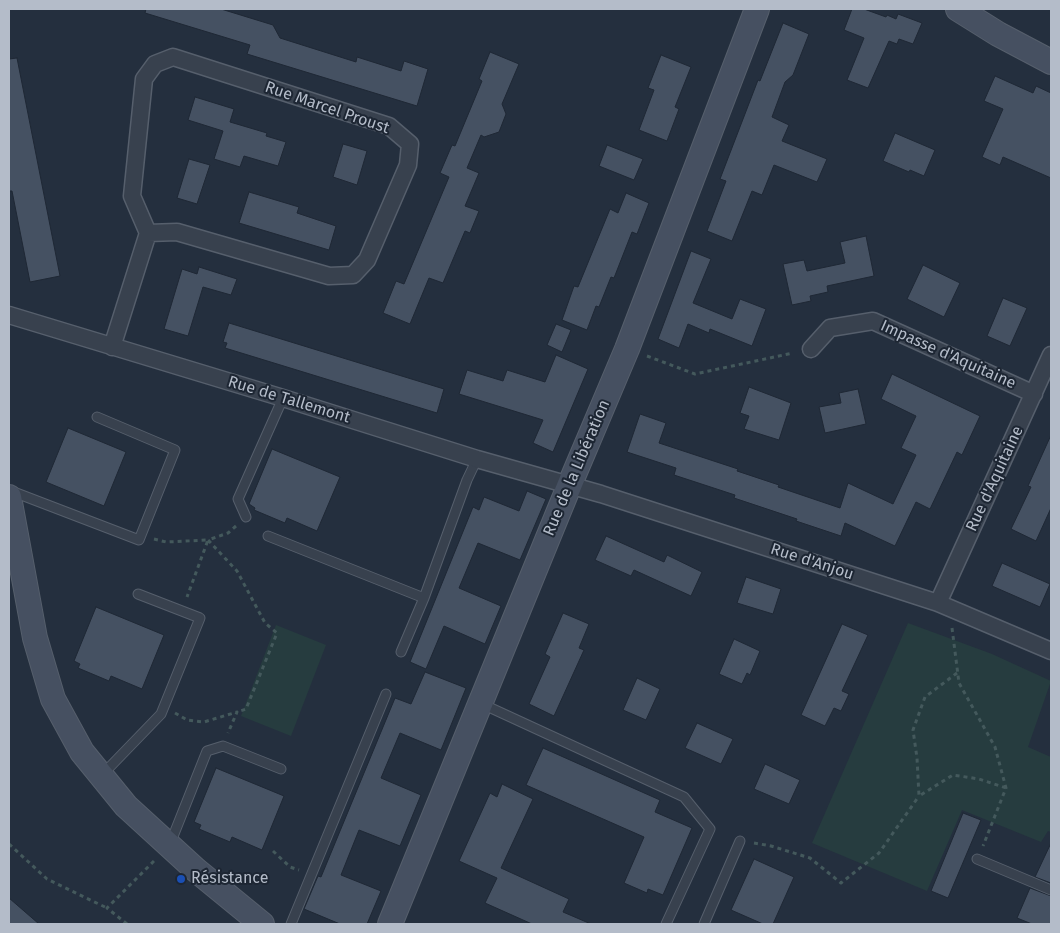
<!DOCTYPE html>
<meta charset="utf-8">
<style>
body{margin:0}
#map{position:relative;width:1060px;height:933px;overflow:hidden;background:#242f3e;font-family:"Fira Sans",sans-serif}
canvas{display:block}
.frame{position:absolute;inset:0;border:10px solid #b4bcc9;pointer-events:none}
</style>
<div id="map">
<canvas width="1060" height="933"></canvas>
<div class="frame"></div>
</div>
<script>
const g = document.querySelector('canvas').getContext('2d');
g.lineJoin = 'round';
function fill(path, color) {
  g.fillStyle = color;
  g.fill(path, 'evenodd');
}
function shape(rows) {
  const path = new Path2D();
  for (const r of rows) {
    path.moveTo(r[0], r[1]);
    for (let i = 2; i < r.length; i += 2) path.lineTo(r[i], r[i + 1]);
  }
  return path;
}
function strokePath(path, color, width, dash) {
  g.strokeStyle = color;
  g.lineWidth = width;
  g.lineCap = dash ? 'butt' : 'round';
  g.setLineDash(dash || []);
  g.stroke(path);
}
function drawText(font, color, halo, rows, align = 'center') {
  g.font = font + ' "Fira Sans",sans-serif';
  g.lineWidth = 4;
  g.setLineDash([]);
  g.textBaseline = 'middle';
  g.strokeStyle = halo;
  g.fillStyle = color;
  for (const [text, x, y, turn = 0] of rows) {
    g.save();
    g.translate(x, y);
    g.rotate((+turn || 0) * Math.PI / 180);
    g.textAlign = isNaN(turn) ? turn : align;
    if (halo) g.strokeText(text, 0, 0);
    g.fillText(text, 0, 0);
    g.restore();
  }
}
fill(shape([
 [908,623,992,654,1051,681,1028,747,1051,757,1051,832,1048,831,1041,842,962,810,927,891,812,843],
 [276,625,326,645,291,736,241,716]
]), '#263c3f');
const building = shape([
 [146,9,221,9,273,25,280,38,356,62,357,57,401,71,404,61,428,69,417,106,247,54,250,45,145,13,146,9],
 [852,9,864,9,886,17,887,15,896,19,898,14,922,23,913,44,899,39,897,44,889,41,868,88,847,80,864,38,844,30,852,9],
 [783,23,809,34,793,75,785,82,772,117,789,125,782,141,827,159,817,182,774,165,762,195,752,191,732,241,707,231,726,181,720,179,758,80,760,81,783,23],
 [490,52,519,64,502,104,506,114,499,132,484,137,481,135,467,168,479,173,465,206,479,211,470,233,465,231,443,283,429,278,410,324,383,313,396,281,404,284,449,177,440,173,452,145,455,146,482,81,479,79,490,52],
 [661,55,691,67,675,107,679,109,667,141,639,130,654,90,648,88,661,55],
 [17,58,60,276,30,282,12,191,9,191,9,59,17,58],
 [995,76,1033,93,1036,86,1051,93,1051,178,1003,157,1000,165,982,157,1003,109,984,101,995,76],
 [195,97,234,109,230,122,267,133,266,136,286,142,278,166,244,156,240,167,214,159,223,131,188,120,195,97],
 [895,133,935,150,924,176,910,170,909,172,883,161,895,133],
 [343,144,367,151,357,185,333,177,343,144],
 [607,145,643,159,634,180,599,166,607,145],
 [189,159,210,165,197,204,177,198,189,159],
 [249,192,299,207,297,213,336,226,329,250,239,223,249,192],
 [626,193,649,203,637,234,632,232,614,278,611,277,599,307,596,306,587,330,562,320,574,286,578,287,610,209,618,213,626,193],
 [866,236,874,276,827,286,828,292,810,296,811,301,792,305,783,264,804,260,807,271,845,263,840,242,866,236],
 [691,251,711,259,693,303,732,319,740,299,766,309,752,346,710,329,709,333,688,324,679,348,658,339,691,251],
 [923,265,960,283,944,317,907,299,923,265],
 [199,267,237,279,231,295,203,287,188,336,164,329,182,269,197,274,199,267],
 [1003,298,1027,308,1010,346,987,336,1003,298],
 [229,323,444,389,437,413,225,348,227,343,223,342,229,323],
 [556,324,571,330,562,352,547,345,556,324],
 [556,355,588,369,553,452,533,443,543,420,459,394,467,370,503,381,507,370,545,382,556,355],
 [892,374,980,416,962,455,957,452,930,509,916,502,895,546,845,523,841,536,796,521,797,519,734,498,735,495,674,475,676,468,627,452,640,414,666,423,659,443,738,469,737,471,779,485,778,487,840,508,848,483,893,504,916,455,901,448,916,416,881,399,892,374],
 [749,387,791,403,779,440,744,429,749,416,740,413,749,387],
 [858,389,866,424,825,433,819,407,841,403,839,393,858,389],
 [68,428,126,452,104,506,46,482,68,428],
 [1051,435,1051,508,1036,541,1011,529,1031,487,1028,486,1051,435],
 [272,449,340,477,317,531,287,518,285,523,254,510,255,508,249,504,272,449],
 [527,491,546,499,520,560,478,543,459,588,501,606,485,644,444,626,426,669,410,662,473,507,479,510,484,497,519,511,527,491],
 [606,536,664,562,667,555,702,572,691,596,634,570,631,576,595,560,606,536],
 [1002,563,1050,584,1040,607,992,586,1002,563],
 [746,577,781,589,773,614,737,603,746,577],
 [96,607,164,635,142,689,111,676,109,681,78,668,80,664,74,661,96,607],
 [563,613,589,624,579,648,584,650,554,716,529,704,550,657,545,654,563,613],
 [842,624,868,635,842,691,849,694,841,711,834,708,825,726,801,715,842,624],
 [734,639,760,651,750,675,747,673,742,684,719,674,734,639],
 [425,672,466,688,441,750,400,733,381,778,421,795,400,846,359,830,341,875,381,891,367,924,340,924,304,909,318,876,321,877,395,698,411,704,425,672],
 [637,678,660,689,646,720,623,710,637,678],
 [697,723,733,739,721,764,685,748,697,723],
 [543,748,660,800,655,812,692,828,663,895,648,889,647,893,624,883,644,837,526,785,543,748],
 [765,764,800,780,789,804,754,789,765,764],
 [216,768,284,796,262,850,232,837,230,842,199,829,201,825,194,822,216,768],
 [502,784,533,799,501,868,569,899,563,912,591,924,532,924,485,903,497,878,459,861,490,793,497,797,502,784],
 [963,813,981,820,948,898,931,891,963,813],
 [1051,843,1051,883,1035,877,1051,843],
 [754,859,794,877,773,924,763,924,731,910,754,859],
 [1030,888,1051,896,1051,924,1032,924,1017,918,1030,888],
 [9,898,39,924,9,924,9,898]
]);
fill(building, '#455162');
strokePath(building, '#1f2835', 1);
const lane = shape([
 [11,491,139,540,175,450,97,417],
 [246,517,238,499,283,398],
 [268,536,424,598],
 [401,652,424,598,467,480,477,459],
 [480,703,684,797,710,829,666,924],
 [101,776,161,714,200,618,138,594],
 [170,844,207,751,223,746,281,769],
 [977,859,1051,890],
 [291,924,386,694],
 [704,924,740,841]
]);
const street = shape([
 [9,315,283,398,477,459,601,494,938,603,1051,651],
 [112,347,148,233,132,196,144,79,155,64,173,57,389,126,410,144,408,165,367,260,353,275,329,276,177,232,148,233],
 [811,349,830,328,873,321,1034,394],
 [938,603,1051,355]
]);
const secondary = shape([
 [958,9,998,34,1051,62],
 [9,497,35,638,53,699,82,752,126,806,196,870,262,924],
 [390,924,572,479,627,349,757,9]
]);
strokePath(lane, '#565f6c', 11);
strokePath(street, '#565f6c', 19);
strokePath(secondary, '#565f6c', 26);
strokePath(shape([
 [647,356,695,374,793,353],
 [236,526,228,533,208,540,237,571,265,623,277,633,246,709,237,712],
 [154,539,166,542,208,540,187,597],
 [952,628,959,683,995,747,1006,788,983,846],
 [957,673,925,697,913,730,917,758,919,796,953,775,979,779,1006,788],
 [175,713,187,720,204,722,237,712,228,733],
 [754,843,771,846,810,858,841,883,879,853,919,796],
 [9,844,47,879,107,908],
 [273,851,290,867,299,870],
 [127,924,107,908,155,860]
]), '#44595c', 3, [4, 4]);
strokePath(lane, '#38414e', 9);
strokePath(street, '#38414e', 16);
strokePath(secondary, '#465061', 24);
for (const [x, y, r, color] of [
 [181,879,5,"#1a4fb4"]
]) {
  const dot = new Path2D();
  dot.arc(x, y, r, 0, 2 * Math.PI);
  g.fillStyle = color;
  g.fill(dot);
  strokePath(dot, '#1d2633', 2);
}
drawText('16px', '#b4bcc9', '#1d2633', [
 ["Rue Marcel Proust",327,108,19],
 ["Impasse d'Aquitaine",948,355,24],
 ["Rue de Tallemont",289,400,17],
 ["Rue de la Libération",577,468,-67],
 ["Rue d'Aquitaine",995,479,-65],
 ["Rue d'Anjou",812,562,18]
]);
drawText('16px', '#b4bcc9', '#1d2633', [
 ["Résistance",191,879]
], 'left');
</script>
